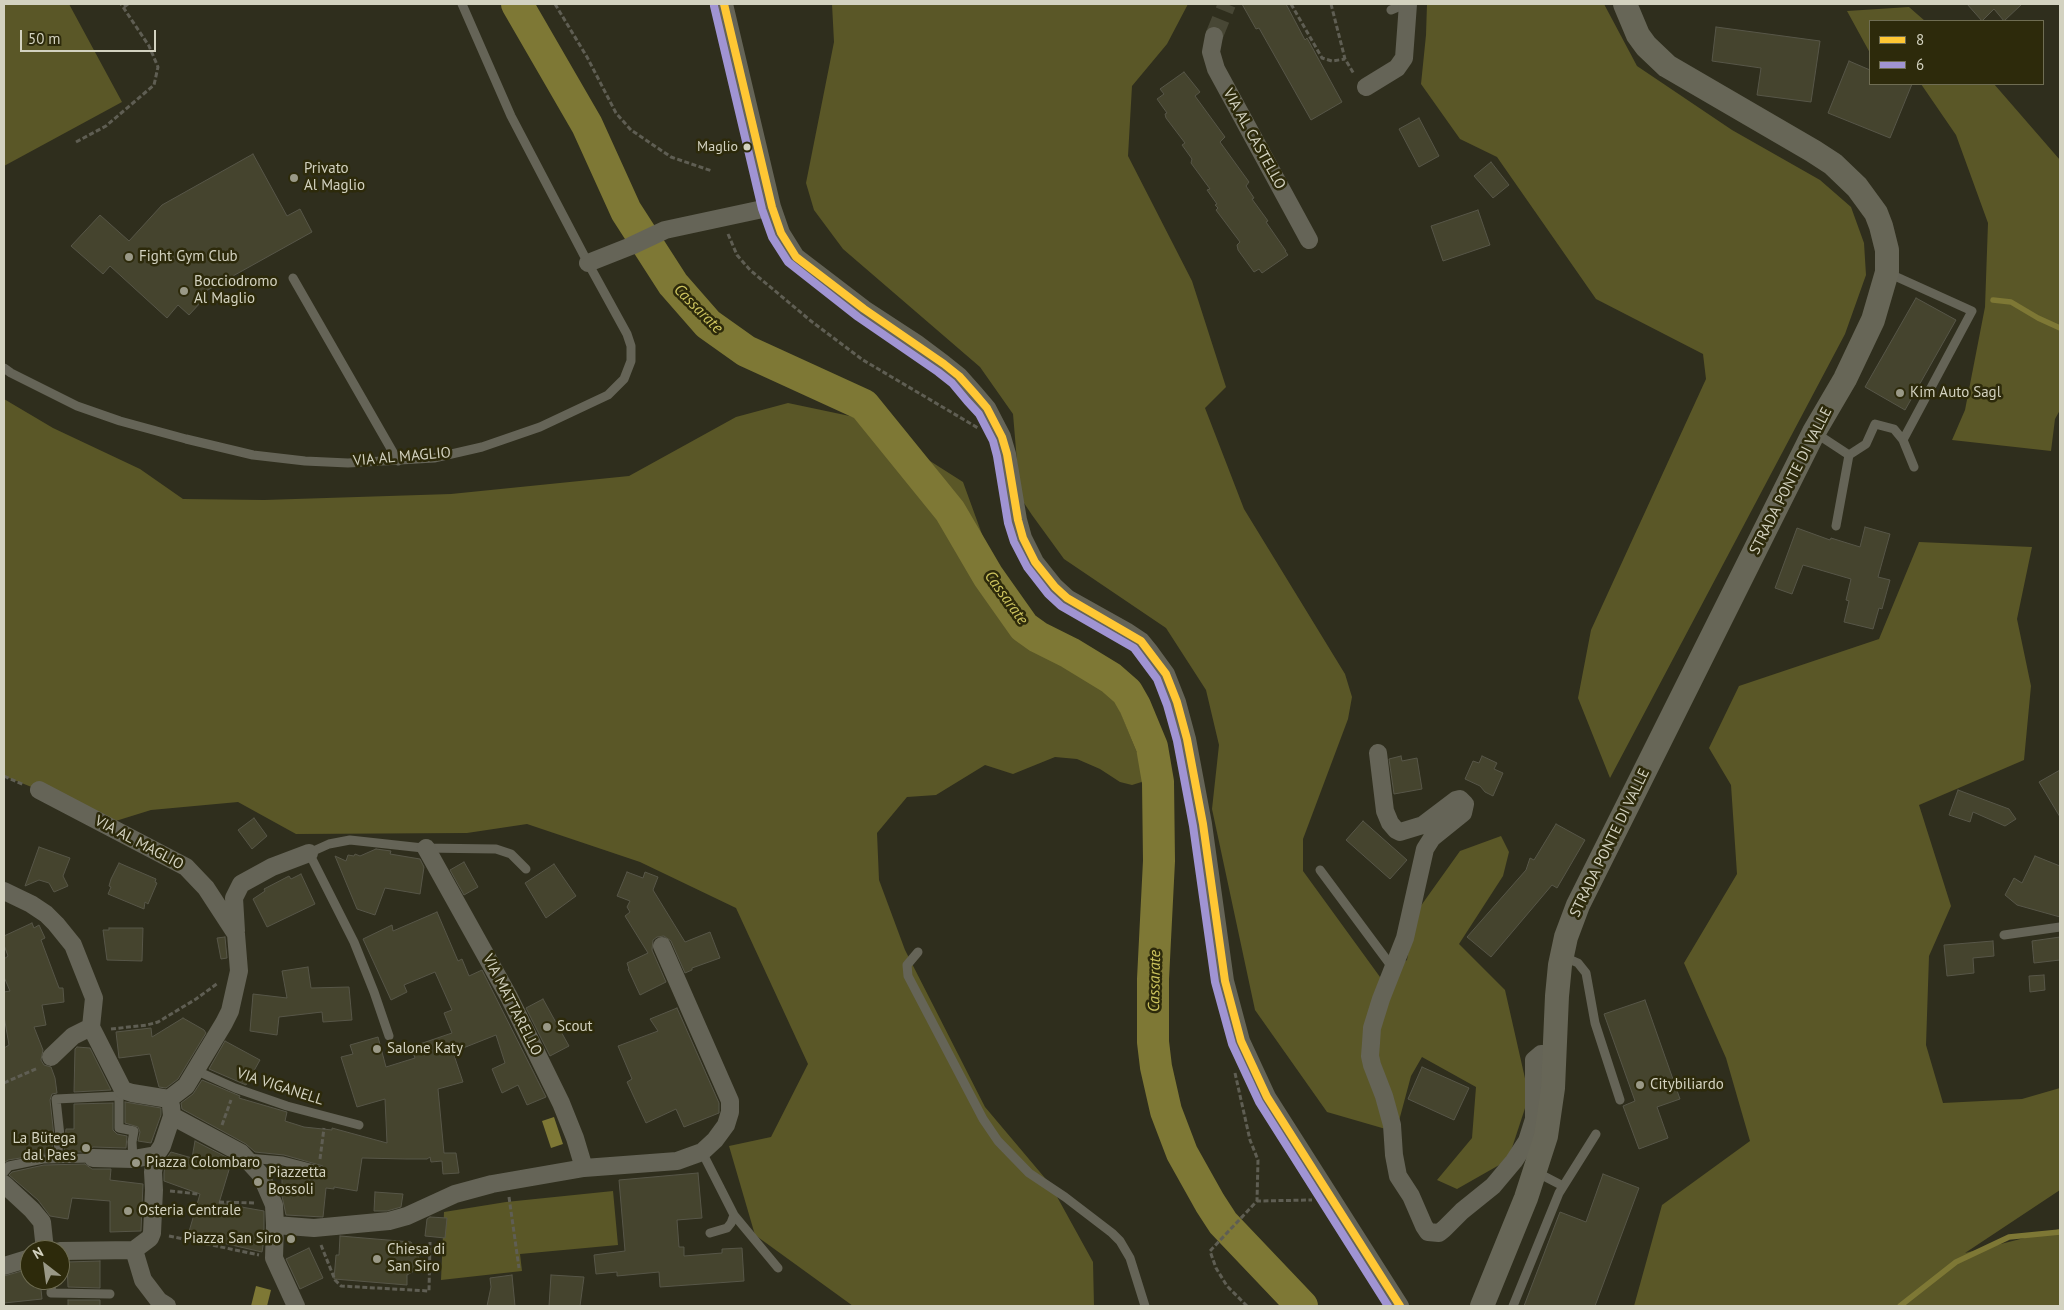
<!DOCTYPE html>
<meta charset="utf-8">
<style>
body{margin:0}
#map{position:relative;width:2064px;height:1310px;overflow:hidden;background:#2f2e1d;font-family:"PT Sans",sans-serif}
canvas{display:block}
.frame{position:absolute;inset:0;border:5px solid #d3d2c0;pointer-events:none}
.legend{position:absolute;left:1869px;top:20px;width:175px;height:65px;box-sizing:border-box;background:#2d2a0b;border:1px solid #6f6d53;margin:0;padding:6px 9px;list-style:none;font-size:15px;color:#d3d2c0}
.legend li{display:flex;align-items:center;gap:10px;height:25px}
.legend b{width:25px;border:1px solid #6f6d53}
.north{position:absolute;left:20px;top:1240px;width:50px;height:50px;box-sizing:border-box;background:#2d2a0b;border:1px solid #6f6d53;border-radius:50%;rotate:330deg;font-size:14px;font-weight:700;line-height:20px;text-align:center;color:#d3d2c0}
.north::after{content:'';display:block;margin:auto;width:18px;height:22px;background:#9a9987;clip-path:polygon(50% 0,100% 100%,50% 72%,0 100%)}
.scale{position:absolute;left:20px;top:30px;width:136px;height:22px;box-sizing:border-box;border:2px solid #d3d2c0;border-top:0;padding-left:6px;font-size:15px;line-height:18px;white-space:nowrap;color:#d3d2c0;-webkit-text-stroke:4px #2d2a0b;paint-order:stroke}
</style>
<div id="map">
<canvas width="2064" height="1310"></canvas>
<div class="frame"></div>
<ul class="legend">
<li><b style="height:6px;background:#ffc734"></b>8</li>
<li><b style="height:6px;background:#a094d3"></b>6</li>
</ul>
<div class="north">N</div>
<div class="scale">50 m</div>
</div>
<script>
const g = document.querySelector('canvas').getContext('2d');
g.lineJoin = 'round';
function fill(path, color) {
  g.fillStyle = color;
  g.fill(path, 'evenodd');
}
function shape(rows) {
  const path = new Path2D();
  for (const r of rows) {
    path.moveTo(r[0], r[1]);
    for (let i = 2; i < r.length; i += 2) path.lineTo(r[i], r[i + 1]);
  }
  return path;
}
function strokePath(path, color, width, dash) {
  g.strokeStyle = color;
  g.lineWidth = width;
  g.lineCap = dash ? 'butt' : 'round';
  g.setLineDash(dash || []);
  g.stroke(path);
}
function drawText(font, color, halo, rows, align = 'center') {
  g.font = font + ' "PT Sans",sans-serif';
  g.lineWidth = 5;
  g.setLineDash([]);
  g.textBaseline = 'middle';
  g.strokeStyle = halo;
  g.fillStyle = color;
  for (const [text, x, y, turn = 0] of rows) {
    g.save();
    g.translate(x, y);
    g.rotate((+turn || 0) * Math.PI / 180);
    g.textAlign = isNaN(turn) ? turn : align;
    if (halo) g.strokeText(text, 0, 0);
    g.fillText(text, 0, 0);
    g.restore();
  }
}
fill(shape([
 [4,4,69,4,122,102,4,166],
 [832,4,1188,4,1167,44,1132,86,1128,156,1192,281,1226,387,1205,408,1244,509,1345,674,1352,697,1348,719,1303,839,1303,871,1380,977,1407,960,1415,914,1460,851,1501,836,1509,852,1503,876,1459,944,1505,990,1529,1096,1508,1160,1457,1189,1437,1180,1472,1138,1476,1087,1422,1057,1411,1076,1396,1132,1327,1112,1255,1010,1212,809,1219,745,1206,690,1166,628,1064,559,1032,515,1020,497,1013,414,980,367,843,249,814,210,806,183,834,42],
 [1427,4,1604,4,1637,66,1732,130,1820,180,1851,207,1864,243,1866,275,1845,334,1610,778,1578,698,1591,630,1706,379,1703,354,1596,299,1497,157,1460,139,1421,84,1426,35],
 [1909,7,1925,21,1870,21,1870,53,1847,11],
 [1921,84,1994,84,2060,160,2060,410,2055,419,2051,451,1952,440,1965,410,1985,307,1988,223,1956,135],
 [4,399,53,428,140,469,183,499,264,500,451,494,629,476,736,417,788,403,864,419,963,482,987,548,1021,615,1106,676,1148,780,1132,785,1120,782,1100,769,1077,759,1055,757,1013,774,985,765,936,795,907,797,877,833,879,880,905,950,985,1107,1050,1184,1093,1262,1094,1306,853,1306,755,1235,729,1146,771,1137,808,1064,736,908,640,862,527,824,467,833,296,834,238,802,151,810,106,824,39,790,4,776],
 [1919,542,2032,547,2017,619,2031,686,2024,760,1919,805,1951,906,1929,956,1926,1045,1943,1103,2022,1099,2060,1088,2060,1190,1965,1253,2060,1229,2060,1306,1634,1306,1662,1205,1750,1141,1726,1058,1684,963,1737,874,1731,785,1709,748,1739,686,1879,639],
 [613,1191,618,1245,520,1254,522,1271,441,1280,444,1212,506,1202]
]), '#5a5727');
fill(shape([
 [554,1117,563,1144,551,1148,542,1121],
 [256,1286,271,1290,267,1306,251,1306]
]), '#7e7835');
strokePath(shape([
 [1993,300,2011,302,2038,318,2060,328],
 [1900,1306,1956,1262,2009,1237,2060,1232]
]), '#7e7835', 5.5);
strokePath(shape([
 [517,4,587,125,626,211,673,284,708,324,746,351,864,405,950,511,988,576,1024,627,1038,637,1070,653,1111,678,1127,692,1135,706,1152,747,1158,782,1159,861,1153,979,1153,1042,1156,1067,1166,1111,1182,1153,1210,1203,1223,1223,1302,1306]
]), '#7e7835', 32);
const building = shape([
 [1242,4,1286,4,1305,40,1307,38,1342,102,1311,120,1259,28,1256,29,1242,4],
 [1967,4,2022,4,2004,21,1994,9,1982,21,1967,4],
 [1716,27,1820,41,1811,102,1757,95,1761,68,1712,61,1716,27],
 [1849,61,1870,70,1870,84,1912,84,1890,138,1828,113,1849,61],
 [1184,72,1200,92,1195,96,1225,137,1220,142,1249,182,1246,186,1254,198,1252,199,1268,221,1266,222,1286,251,1285,251,1288,255,1262,273,1259,269,1254,272,1238,250,1237,245,1240,242,1216,210,1218,208,1215,205,1217,204,1207,190,1210,189,1191,163,1192,159,1182,145,1185,143,1166,118,1165,114,1167,113,1157,99,1164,94,1160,89,1184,72],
 [1419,118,1439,156,1419,167,1399,129,1419,118],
 [253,154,287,216,300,209,312,232,197,296,202,301,189,315,178,305,167,318,110,266,103,274,71,246,100,215,129,241,162,205,253,154],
 [1491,162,1509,185,1493,198,1474,176,1491,162],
 [1478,210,1490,245,1443,261,1431,226,1478,210],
 [1916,298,1956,320,1905,410,1865,387,1916,298],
 [1865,527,1890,534,1878,577,1890,580,1882,609,1879,608,1873,629,1844,622,1849,601,1846,600,1851,579,1803,565,1792,594,1775,588,1797,528,1830,540,1831,538,1860,547,1865,527],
 [1401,756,1402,761,1417,758,1422,789,1394,794,1389,759,1401,756],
 [1482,756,1497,763,1494,769,1503,773,1493,796,1485,792,1480,786,1465,779,1473,761,1479,763,1482,756],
 [2060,770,2060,817,2039,782,2060,770],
 [1958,790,2009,809,2016,819,2005,826,1973,812,1970,822,1949,815,1958,790],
 [254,818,267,836,252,849,238,830,254,818],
 [1363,821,1407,860,1390,879,1346,840,1363,821],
 [1556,824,1585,840,1557,888,1552,885,1491,957,1467,937,1526,870,1530,858,1534,860,1556,824],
 [39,847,70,858,63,876,68,886,54,892,49,883,39,880,25,886,39,847],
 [376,849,391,851,390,854,420,859,424,867,420,894,385,888,375,915,357,909,335,856,346,861,348,855,354,856,355,854,360,856,376,849],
 [2035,856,2060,866,2060,917,2017,905,2005,895,2014,878,2022,883,2035,856],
 [464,862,478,887,464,895,450,870,464,862],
 [119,863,156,879,155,882,157,883,148,904,145,902,144,909,108,894,111,887,109,886,111,879,119,863],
 [554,864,576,896,546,918,525,883,554,864],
 [627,872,643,878,645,872,658,877,653,890,685,942,710,932,720,958,692,968,692,970,685,973,671,941,664,936,657,937,653,940,652,950,666,982,640,995,628,969,629,969,627,963,648,953,625,916,630,912,627,907,630,901,617,896,627,872],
 [301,874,315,904,267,927,253,899,265,891,264,889,289,876,291,879,301,874],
 [437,912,458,961,462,959,469,976,482,970,546,1097,527,1105,518,1085,502,1093,492,1069,505,1063,496,1035,453,1052,463,1082,438,1089,444,1153,456,1153,459,1173,443,1174,442,1161,431,1162,430,1157,427,1159,406,1159,362,1158,357,1191,334,1187,334,1189,326,1188,323,1217,286,1215,282,1196,282,1167,319,1176,324,1172,323,1166,284,1155,255,1152,246,1144,182,1109,181,1103,193,1094,202,1080,240,1096,239,1098,287,1112,285,1121,304,1127,332,1130,332,1128,387,1143,385,1099,357,1107,341,1057,353,1054,350,1045,378,1037,386,1067,415,1058,411,1047,452,1033,444,1013,452,1010,435,972,404,985,407,992,391,1000,363,939,392,925,393,931,437,912],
 [32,923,34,928,39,925,45,938,41,940,59,988,63,988,64,1002,42,1005,46,1025,34,1027,43,1050,41,1060,44,1065,51,1067,55,1078,57,1093,52,1094,50,1100,54,1136,51,1153,8,1160,4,1163,4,1048,9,1045,4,1016,4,992,10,991,4,977,4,959,8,956,4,945,4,936,32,923],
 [109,928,143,928,142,961,107,960,103,930,109,930,109,928],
 [225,937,227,958,221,959,217,938,225,937],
 [2060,937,2060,960,2034,963,2032,941,2060,937],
 [1993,941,1994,956,1973,958,1974,973,1947,976,1944,945,1993,941],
 [308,967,311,988,349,987,352,1020,323,1022,322,1012,279,1017,277,1035,250,1031,253,994,287,998,282,971,308,967],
 [2044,975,2045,990,2030,992,2029,976,2044,975],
 [543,999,569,1046,550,1056,526,1008,543,999],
 [1645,1000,1680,1099,1657,1107,1668,1138,1639,1149,1623,1106,1635,1101,1604,1014,1645,1000],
 [677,1008,719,1103,719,1113,684,1127,676,1109,646,1123,627,1082,632,1079,618,1046,658,1031,650,1019,677,1008],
 [183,1018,204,1030,206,1033,178,1079,166,1088,159,1087,150,1054,119,1058,116,1032,151,1028,152,1037,183,1018],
 [225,1041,260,1060,246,1085,209,1069,225,1041],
 [77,1047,90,1048,111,1090,74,1092,75,1049,77,1047],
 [1422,1067,1469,1088,1454,1120,1408,1099,1422,1067],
 [125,1102,161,1108,161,1115,151,1143,138,1141,140,1132,138,1127,125,1123,125,1102],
 [113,1103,113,1130,117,1134,127,1136,126,1148,93,1147,84,1152,64,1152,66,1129,74,1129,74,1104,113,1103],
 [195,1141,232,1160,219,1203,264,1211,264,1240,262,1252,188,1235,200,1194,164,1181,164,1173,166,1159,171,1152,192,1158,195,1141],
 [85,1164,92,1169,111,1169,110,1180,143,1184,141,1231,110,1232,110,1201,72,1198,68,1219,50,1216,38,1200,9,1175,12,1172,44,1165,85,1164],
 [698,1173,702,1218,677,1220,679,1247,684,1247,684,1256,722,1253,722,1249,742,1248,744,1281,660,1287,659,1272,617,1276,617,1272,596,1274,594,1255,625,1251,619,1180,698,1173],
 [1603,1174,1639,1188,1595,1306,1524,1306,1560,1212,1586,1222,1603,1174],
 [375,1192,403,1194,401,1207,387,1211,374,1211,375,1192],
 [430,1217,447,1218,445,1238,425,1236,427,1219,430,1217],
 [340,1236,411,1242,419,1258,419,1264,414,1271,407,1275,407,1285,334,1279,336,1255,339,1255,340,1236],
 [309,1248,323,1278,300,1289,286,1259,309,1248],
 [100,1261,100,1288,68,1287,67,1262,100,1261],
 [29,1269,30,1280,40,1280,42,1299,4,1303,4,1276,29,1269],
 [512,1275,515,1306,487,1306,491,1287,490,1278,512,1275],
 [551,1275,584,1277,580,1306,549,1306,551,1275],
 [68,1300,100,1300,100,1306,68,1306,68,1300]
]);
fill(building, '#45442e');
strokePath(building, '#575648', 1);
strokePath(shape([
 [1214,36,1227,4]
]), '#484735', 18, [18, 9]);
strokePath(shape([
 [555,4,587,57,616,113,631,130,671,157,712,171],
 [1291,4,1322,58,1332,61,1345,59],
 [1331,4,1345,59,1354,74],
 [124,7,128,4],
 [76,142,106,126,154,85,158,67,149,46,121,4],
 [728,234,737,255,750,270,811,321,863,360,978,428],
 [4,776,24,785],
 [111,1029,147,1025,158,1022,196,999,218,983],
 [1235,1073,1250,1140,1258,1160,1257,1201],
 [4,1083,38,1068],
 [222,1125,231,1100],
 [320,1159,324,1128],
 [170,1191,198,1194],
 [509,1197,519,1268],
 [219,1202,255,1203],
 [169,1236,259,1255],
 [321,1245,335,1280,341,1286,429,1291,430,1242],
 [1247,1306,1227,1286,1216,1268,1210,1251,1257,1201,1312,1200]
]), '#5f5e53', 3, [5, 2.5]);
strokePath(shape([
 [1391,10,1405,4],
 [1888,273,1972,311,1903,440],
 [293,278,398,461],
 [4,368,11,373,77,406,120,421,186,439,253,455,305,461,348,463,434,458,482,447,540,427,608,395,624,379,631,361,631,346,627,334,588,263,511,116,462,4],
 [1814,432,1849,455,1836,526],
 [1849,455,1866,444,1875,424,1894,429,1903,440,1914,467],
 [1320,870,1392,967],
 [2004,935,2060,927],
 [918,952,907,965,908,976,983,1119,998,1141,1029,1173,1065,1197,1112,1233,1120,1241,1130,1258,1145,1306],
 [1562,956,1578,963,1586,973,1595,1023,1620,1100],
 [389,1036,374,992,354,942,309,853,329,844,350,840,423,848,496,849,511,854,526,869],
 [195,1070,235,1088,287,1106,359,1125],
 [119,1096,119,1128,134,1131,132,1142,133,1159],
 [702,1152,734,1215,731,1223,727,1228,710,1233],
 [57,1158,60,1136,56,1099,119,1096,124,1091],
 [247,1158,283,1161,318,1170],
 [4,1172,9,1166,43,1159,93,1158],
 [1536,1172,1563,1186],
 [734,1215,778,1268],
 [52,1280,51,1293,110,1294],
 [1513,1306,1559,1193,1596,1134]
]), '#656457', 9);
strokePath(shape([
 [724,4,772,207,781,233,796,257,864,309,916,343,944,364,959,376,975,394,987,408,1002,437,1007,454,1018,520,1023,538,1035,562,1055,587,1067,598,1126,631,1141,641,1150,652,1166,674,1177,702,1187,739,1203,824,1225,981,1241,1041,1267,1097,1400,1306],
 [1214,36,1211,52,1216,69,1309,240],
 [1366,87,1397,68,1404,58,1408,4],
 [588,263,631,246,665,230,772,207],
 [1378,753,1385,811,1390,823,1396,830,1400,832,1423,825,1456,800,1460,799,1465,804,1463,813,1432,838,1425,849,1405,938,1381,999,1372,1028,1371,1043,1370,1056,1372,1065,1384,1096,1392,1125,1394,1155,1398,1176,1411,1196,1424,1226,1428,1232,1439,1233,1444,1229,1462,1211,1493,1186,1514,1161,1527,1141,1534,1119,1534,1060,1541,1054,1554,1054],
 [39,790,186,867,206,888,236,934,239,971,230,1011,224,1023,186,1086,169,1099],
 [426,848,509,997,561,1103,575,1138,584,1168],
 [4,891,31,904,46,914,56,924,73,945,94,998,91,1027,123,1090,132,1093,169,1099],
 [236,931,234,898,241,884,272,867,309,853],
 [51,1057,73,1036,91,1027],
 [172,1116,241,1153,261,1175,274,1205,275,1225,274,1258,296,1306],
 [93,1158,133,1159,156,1155],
 [4,1184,32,1210,42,1222,45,1250],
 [275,1225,314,1228,389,1221,407,1216,455,1194,492,1184,584,1168,677,1161,702,1152,715,1140,726,1125,730,1112,730,1101,662,946],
 [134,1250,150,1238,152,1233,154,1190,153,1172,156,1155,162,1146,172,1116,171,1106],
 [134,1250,143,1280,159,1301,167,1306],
 [60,1251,134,1250],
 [4,1266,30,1258]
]), '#656457', 18);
strokePath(shape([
 [1482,1306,1526,1198,1546,1136,1553,1088,1557,996,1560,965,1566,937,1578,905,1814,432,1845,379,1873,320,1887,272,1887,250,1881,226,1876,213,1857,187,1833,164,1813,151,1667,66,1646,46,1638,35,1625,4]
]), '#676657', 24);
strokePath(shape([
 [724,4,772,207,781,233,796,257,864,309,944,364,959,376,975,394,987,408,1002,437,1007,454,1018,520,1023,538,1035,562,1055,587,1067,598,1141,641,1166,674,1177,702,1187,739,1203,824,1225,981,1241,1041,1267,1097,1400,1306]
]), '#ffc734', 8);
strokePath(shape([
 [714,6,762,209,772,237,788,262,858,317,938,372,952,383,967,401,979,414,993,441,997,456,1008,523,1014,542,1027,567,1048,594,1061,606,1134,648,1157,679,1167,705,1177,741,1193,826,1215,982,1232,1044,1259,1102,1388,1306]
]), '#a094d3', 8);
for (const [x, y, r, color] of [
 [747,147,4.5,"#d3d2c0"],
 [294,178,5,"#9a9987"],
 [129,257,5,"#9a9987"],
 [184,291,5,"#9a9987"],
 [1900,393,5,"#9a9987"],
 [547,1027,5,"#9a9987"],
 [377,1049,5,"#9a9987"],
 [1640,1085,5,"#9a9987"],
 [86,1148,5,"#9a9987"],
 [136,1163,5,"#9a9987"],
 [258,1182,5,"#9a9987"],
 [128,1211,5,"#9a9987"],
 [291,1239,5,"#9a9987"],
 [377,1259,5,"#9a9987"]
]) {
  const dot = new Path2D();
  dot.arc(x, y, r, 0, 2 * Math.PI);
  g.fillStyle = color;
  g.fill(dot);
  strokePath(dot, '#2d2a0b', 2);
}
drawText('14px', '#d3d2c0', '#2d2a0b', [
 ["Maglio",738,147]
], 'right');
drawText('15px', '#d3d2c0', '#2d2a0b', [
 ["VIA AL CASTELLO",1254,139,61],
 ["VIA AL MAGLIO",402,457,-5],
 ["STRADA PONTE DI VALLE",1791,481,-63],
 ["VIA AL MAGLIO",139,843,28],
 ["STRADA PONTE DI VALLE",1610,843,-64],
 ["VIA MATTARELLO",512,1005,63],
 ["VIA VIGANELL",280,1087,18]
]);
drawText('15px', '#d3d2c0', '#2d2a0b', [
 ["Privato",304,169],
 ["Al Maglio",304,186],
 ["Fight Gym Club",139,257],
 ["Bocciodromo",194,282],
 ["Al Maglio",194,299],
 ["Kim Auto Sagl",1910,393],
 ["Scout",557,1027],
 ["Salone Katy",387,1049],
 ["Citybiliardo",1650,1085],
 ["La Bütega",76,1139,"right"],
 ["dal Paes",76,1156,"right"],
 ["Piazza Colombaro",146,1163],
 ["Piazzetta",268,1173],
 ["Bossoli",268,1190],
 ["Osteria Centrale",138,1211],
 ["Piazza San Siro",281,1239,"right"],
 ["Chiesa di",387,1250],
 ["San Siro",387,1267]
], 'left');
drawText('italic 16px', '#cdc45e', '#2d2a0b', [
 ["Cassarate",698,309,45],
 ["Cassarate",1006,598,54],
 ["Cassarate",1155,981,-89]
]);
</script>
